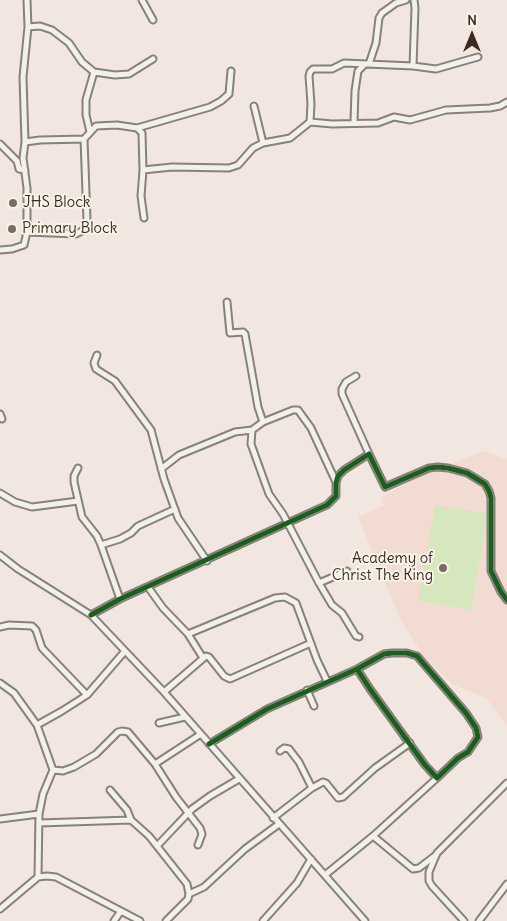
<!DOCTYPE html>
<style>
body{margin:0}
#map{position:relative;width:507px;height:921px;overflow:hidden;background:#f2e7e0;font-family:Delius,sans-serif}
canvas{display:block}
.north{position:absolute;left:447px;top:10px;width:50px;height:50px;-webkit-text-stroke:4px #f7f3e8;paint-order:stroke;rotate:0deg;font-size:14px;font-weight:700;line-height:20px;text-align:center;color:#3b2a1e}
.north::after{content:'';display:block;margin:auto;width:18px;height:22px;background:#3b2a1e;clip-path:polygon(50% 0,100% 100%,50% 72%,0 100%)}
</style>
<div id="map">
<canvas width="507" height="921"></canvas>
<div class="north">N</div>
</div>
<script>
const g = document.querySelector('canvas').getContext('2d');
g.lineJoin = 'round';
function fill(path, color) {
  g.fillStyle = color;
  g.fill(path, 'evenodd');
}
function shape(rows) {
  const path = new Path2D();
  for (const r of rows) {
    path.moveTo(r[0], r[1]);
    for (let i = 2; i < r.length; i += 2) path.lineTo(r[i], r[i + 1]);
  }
  return path;
}
function strokePath(path, color, width, dash) {
  g.strokeStyle = color;
  g.lineWidth = width;
  g.lineCap = dash ? 'butt' : 'round';
  g.setLineDash(dash || []);
  g.stroke(path);
}
function drawText(font, color, halo, rows, align = 'center') {
  g.font = font + ' Delius,sans-serif';
  g.lineWidth = 4;
  g.setLineDash([]);
  g.textBaseline = 'middle';
  g.strokeStyle = halo;
  g.fillStyle = color;
  for (const [text, x, y, turn = 0] of rows) {
    g.save();
    g.translate(x, y);
    g.rotate((+turn || 0) * Math.PI / 180);
    g.textAlign = isNaN(turn) ? turn : align;
    if (halo) g.strokeText(text, 0, 0);
    g.fillText(text, 0, 0);
    g.restore();
  }
}
fill(shape([
 [484,451,507,459,507,726,486,698,453,685,424,657,400,619,358,517,384,505,381,497,430,471]
]), '#f2dcd2');
fill(shape([
 [435,505,488,514,471,610,418,601]
]), '#d6e7be');
const minor = shape([
 [142,0,153,20],
 [28,27,40,26,52,30,69,43,82,62,94,72,115,75,129,74,153,59],
 [369,64,376,43,379,18,382,13,396,3,406,0],
 [413,66,415,8,414,0],
 [254,106,263,143],
 [310,122,311,104,309,76,310,72,313,69,332,69,344,63,413,66,436,69,478,57],
 [354,122,355,91,358,71,365,64],
 [137,128,142,133,143,170,172,167,229,168,238,165,253,148,263,143,290,138,310,122,332,124,378,123,394,117,410,120,446,110,490,108,500,106,507,102],
 [90,132,86,115,86,100,94,72],
 [25,142,23,77,28,27,27,0],
 [0,144,17,161,19,169,25,170],
 [143,170,141,196,144,218],
 [27,232,76,234,84,230,87,220,84,139],
 [0,250,12,249,24,245,27,232,27,188,23,158,25,142,40,140,84,139,96,126,117,125,137,128,210,107,221,101,229,94,231,71],
 [97,355,94,363,96,369,115,381,151,430,164,479,178,518,207,561],
 [356,376,346,382,342,389,342,394,369,454],
 [0,414,2,419],
 [263,422,293,410,298,410,311,428,336,482],
 [252,430,251,444,269,494,283,514,319,583,332,605,342,613,356,636,359,637],
 [78,468,74,476,74,482,82,517,97,536,101,545,120,599],
 [161,469,179,455,235,432,252,430,263,422,258,407,245,334,243,332,230,333,227,302],
 [0,493,15,502,32,507,78,501],
 [101,545,120,539,131,533,138,526,175,509],
 [0,555,18,569,91,615,164,692,365,921],
 [319,583,347,571],
 [148,587,163,608,188,634,203,658],
 [91,615,120,599,327,505,336,496,336,483,338,476,344,470,369,454,385,487,429,468,438,467,448,468,467,473,485,484,489,491,491,498,491,571,501,592,507,600],
 [0,627,9,625,32,626,36,630,42,648,87,695],
 [188,634,275,598,285,597,296,603,317,660,327,681],
 [0,683,14,693,37,725],
 [307,690,314,706],
 [164,692,206,656,209,657,224,676,230,679,311,643],
 [159,723,185,717],
 [209,744,267,709,357,669,384,654,392,653,407,653,417,656,466,713,476,728,478,737,468,752,458,758,437,778,425,765,370,689,357,669],
 [280,751,284,748,289,749,299,762,312,788],
 [155,764,201,734],
 [53,770,63,771,74,767,96,754,118,732,122,731,128,732,155,764,176,797,200,828,202,834,198,845],
 [110,790,127,810,131,820],
 [273,818,312,788,323,782,326,783,338,798,343,797,375,768,410,743],
 [0,819,39,814],
 [39,823,131,820,149,836,187,884,189,894,188,899,166,921],
 [373,836,413,869,419,868,436,855],
 [157,846,192,809,210,796,239,779],
 [325,875,373,836,437,778],
 [38,877,39,814,43,794,53,770,37,725,62,711,87,695,125,651],
 [189,894,204,887,245,849,279,824],
 [0,909,38,877,47,876,56,877,140,921],
 [114,921,121,911],
 [263,921,297,883,311,859],
 [464,921,432,886,429,881,429,872,437,853,507,783],
 [479,921,507,884]
]);
strokePath(minor, '#88807a', 9);
strokePath(minor, '#f2f0eb', 5);
strokePath(shape([
 [91,615,120,599,327,505,336,496,336,483,338,476,344,470,369,454,385,487,429,468,438,467,448,468,467,473,485,484,489,491,491,498,491,571,501,592,507,600],
 [209,744,267,709,357,669,384,654,392,653,407,653,417,656,466,713,476,728,478,737,468,752,458,758,437,778,425,765,370,689,357,669]
]), '#1b5e20', 5);
for (const [x, y, r, color] of [
 [13,203,5,"#7b6c62"],
 [12,229,5,"#7b6c62"],
 [443,568,5,"#7b6c62"]
]) {
  const dot = new Path2D();
  dot.arc(x, y, r, 0, 2 * Math.PI);
  g.fillStyle = color;
  g.fill(dot);
  strokePath(dot, '#f7f3e8', 2);
}
drawText('15px', '#3b2a1e', '#f7f3e8', [
 ["JHS Block",23,203],
 ["Primary Block",22,229],
 ["Academy of",433,559,"right"],
 ["Christ The King",433,576,"right"]
], 'left');
</script>
